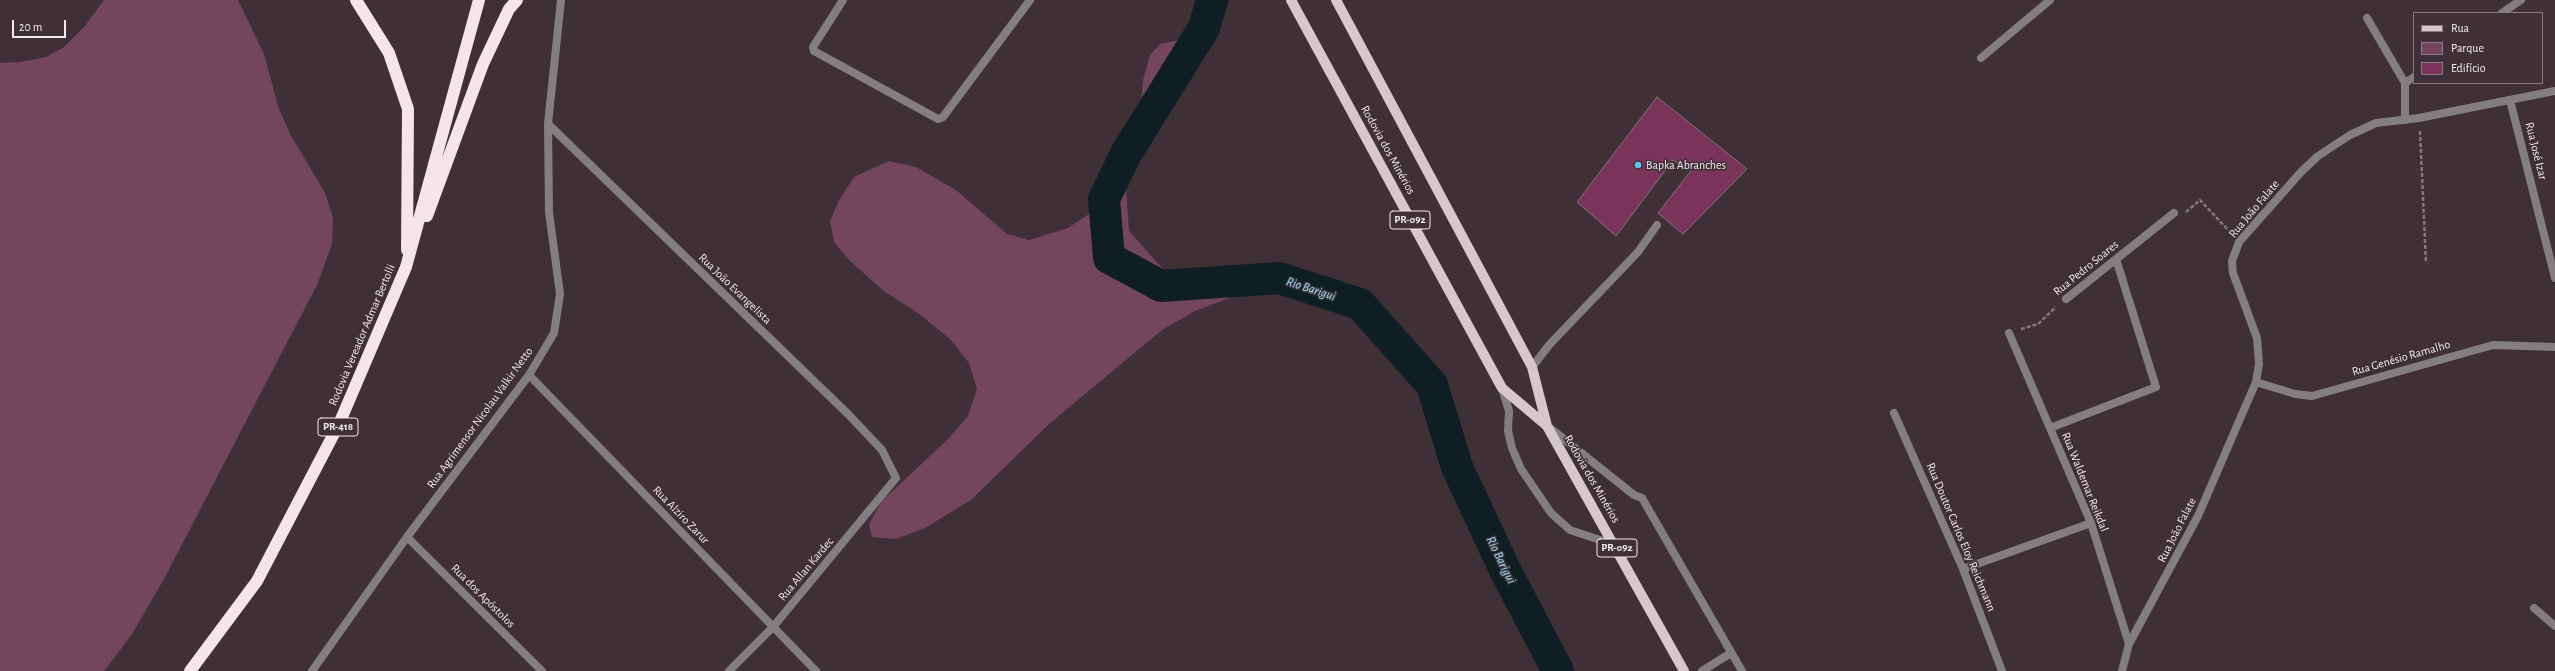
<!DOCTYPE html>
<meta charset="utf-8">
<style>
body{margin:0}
#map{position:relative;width:2555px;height:671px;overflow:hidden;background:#3e3036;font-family:"Alegreya Sans",sans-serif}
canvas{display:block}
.legend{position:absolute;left:2413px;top:12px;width:130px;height:72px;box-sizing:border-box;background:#3e3036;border:1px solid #877a80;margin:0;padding:5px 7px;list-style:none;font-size:12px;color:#f4eaee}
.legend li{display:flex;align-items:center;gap:8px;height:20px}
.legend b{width:20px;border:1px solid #877a80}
.scale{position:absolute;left:12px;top:20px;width:54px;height:18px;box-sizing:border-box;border:2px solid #f4eaee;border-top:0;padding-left:5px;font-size:12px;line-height:14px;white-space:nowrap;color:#f4eaee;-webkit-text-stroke:3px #3e3036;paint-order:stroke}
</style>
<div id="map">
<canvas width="2555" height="671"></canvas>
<ul class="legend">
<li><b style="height:5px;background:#d6c7cd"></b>Rua</li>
<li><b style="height:11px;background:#73465c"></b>Parque</li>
<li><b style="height:11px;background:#7a3359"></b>Edifício</li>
</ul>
<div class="scale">20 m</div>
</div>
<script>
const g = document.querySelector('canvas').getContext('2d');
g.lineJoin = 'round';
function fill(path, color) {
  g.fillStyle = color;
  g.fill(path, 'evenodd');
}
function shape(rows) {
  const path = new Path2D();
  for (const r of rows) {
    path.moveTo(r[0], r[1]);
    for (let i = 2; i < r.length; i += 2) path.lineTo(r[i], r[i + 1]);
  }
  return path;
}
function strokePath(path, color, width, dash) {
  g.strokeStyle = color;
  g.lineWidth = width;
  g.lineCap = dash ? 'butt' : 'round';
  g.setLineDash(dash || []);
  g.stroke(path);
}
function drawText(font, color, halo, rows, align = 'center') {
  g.font = font + ' "Alegreya Sans",sans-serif';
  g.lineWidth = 3;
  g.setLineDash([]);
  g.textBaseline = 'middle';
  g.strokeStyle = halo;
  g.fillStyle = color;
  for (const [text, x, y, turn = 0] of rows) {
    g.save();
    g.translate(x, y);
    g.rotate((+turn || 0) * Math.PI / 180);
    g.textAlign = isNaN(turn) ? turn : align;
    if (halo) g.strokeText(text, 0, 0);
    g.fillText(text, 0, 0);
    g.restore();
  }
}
fill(shape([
 [104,0,238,0,264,54,278,106,290,134,325,193,333,217,332,244,317,285,164,579,132,634,108,666,104,671,0,671,0,63,20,62,46,57,64,47,85,26],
 [1184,39,1205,48,1125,174,1129,231,1171,278,1290,272,1299,276,1284,284,1240,294,1195,311,1162,330,1049,424,971,500,925,528,896,539,872,537,869,524,882,501,948,439,968,416,977,389,969,363,951,340,918,313,885,292,850,261,834,242,830,221,839,200,854,177,889,161,916,167,956,190,1007,234,1029,240,1068,228,1092,212,1117,185,1128,167,1138,132,1143,80,1150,55,1160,44]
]), '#73465c');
strokePath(shape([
 [1212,0,1204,28,1127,152,1104,199,1109,258,1161,286,1279,278,1360,304,1432,385,1457,467,1505,570,1558,671]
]), '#0f1e22', 32);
const building = shape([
 [1657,97,1747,169,1683,234,1658,213,1691,171,1673,160,1616,236,1577,202,1657,97]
]);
fill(building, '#7a3359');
strokePath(building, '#84737a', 1);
strokePath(shape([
 [2420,131,2426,263],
 [2186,212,2200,200,2230,232],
 [2021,329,2038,324,2056,307]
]), '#84787d', 2.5, [4, 2]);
strokePath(shape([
 [843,0,813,47,814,51,938,119,943,117,1030,0],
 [1532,367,1550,344,1638,252,1657,225],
 [1502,388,1509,411,1508,431,1512,448,1521,469,1551,513,1570,530,1615,545],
 [1550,428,1634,495,1642,498,1742,671],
 [2534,608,2555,626],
 [1702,671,1731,653]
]), '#857e81', 8);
strokePath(shape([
 [2502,13,2521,0],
 [2367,18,2405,83],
 [1981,58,2050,0],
 [2510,100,2555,278],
 [2405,120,2405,83,2414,77],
 [548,124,849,415,882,450,896,478,773,627,729,671],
 [2066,299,2174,213],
 [2009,333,2091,523,2129,644],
 [529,375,816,671],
 [2256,382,2295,394,2312,396,2493,345,2555,347],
 [1894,413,1963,569,2002,671],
 [2050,428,2156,387,2116,259],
 [407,537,542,671],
 [1963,569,2091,523],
 [312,671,407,537,529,375,554,333,560,294,549,212,548,124,561,0],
 [2122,671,2129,644,2198,516,2256,382,2259,364,2257,338,2233,273,2232,261,2239,242,2301,172,2318,156,2350,135,2376,123,2419,118,2555,91]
]), '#857e81', 8);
strokePath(shape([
 [1291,0,1502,388,1547,426],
 [1336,0,1532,367,1547,426,1684,671]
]), '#d6c7cd', 10);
strokePath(shape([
 [356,0,389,53,408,109,407,250],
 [427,216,483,64,509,9,517,0],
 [190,671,257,581,339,424,406,267,479,0]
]), '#f6e3ec', 12);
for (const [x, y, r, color] of [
 [1638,165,4,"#5ac8e5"]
]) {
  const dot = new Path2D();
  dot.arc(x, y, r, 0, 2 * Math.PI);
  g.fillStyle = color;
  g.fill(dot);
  strokePath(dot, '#3e3036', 1.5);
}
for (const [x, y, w] of [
 [1410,220,40],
 [338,427,40],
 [1617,548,40]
]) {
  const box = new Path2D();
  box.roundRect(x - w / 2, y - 9, w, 18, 3);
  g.fillStyle = '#3e3036';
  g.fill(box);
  strokePath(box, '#f4eaee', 1);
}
drawText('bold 11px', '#f4eaee', null, [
 ["PR-092",1410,220],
 ["PR-418",338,427],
 ["PR-092",1617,548]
]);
drawText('12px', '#f4eaee', '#3e3036', [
 ["Rodovia dos Minérios",1388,150,61],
 ["Rua José Izar",2536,151,76],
 ["Rua João Falate",2254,209,-50],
 ["Rua Pedro Soares",2086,268,-39],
 ["Rua João Evangelista",735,289,44],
 ["Rodovia Vereador Admar Bertolli",362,335,-67],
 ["Rua Genésio Ramalho",2401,358,-16],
 ["Rua Agrimensor Nicolau Valkir Netto",480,418,-54],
 ["Rodovia dos Minérios",1592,479,60],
 ["Rua Waldemar Reikdal",2085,482,68],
 ["Rua Alziro Zarur",681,515,46],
 ["Rua João Falate",2177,530,-63],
 ["Rua Doutor Carlos Eloy Reichmann",1961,537,67],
 ["Rua Allan Kardec",806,569,-50],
 ["Rua dos Apóstolos",483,596,45]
]);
drawText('12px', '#f4eaee', '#3e3036', [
 ["Bapka Abranches",1646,165]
], 'left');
drawText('italic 13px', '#91e1f8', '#3e3036', [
 ["Rio Barigui",1311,289,18],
 ["Rio Barigui",1501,560,64]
]);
</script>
